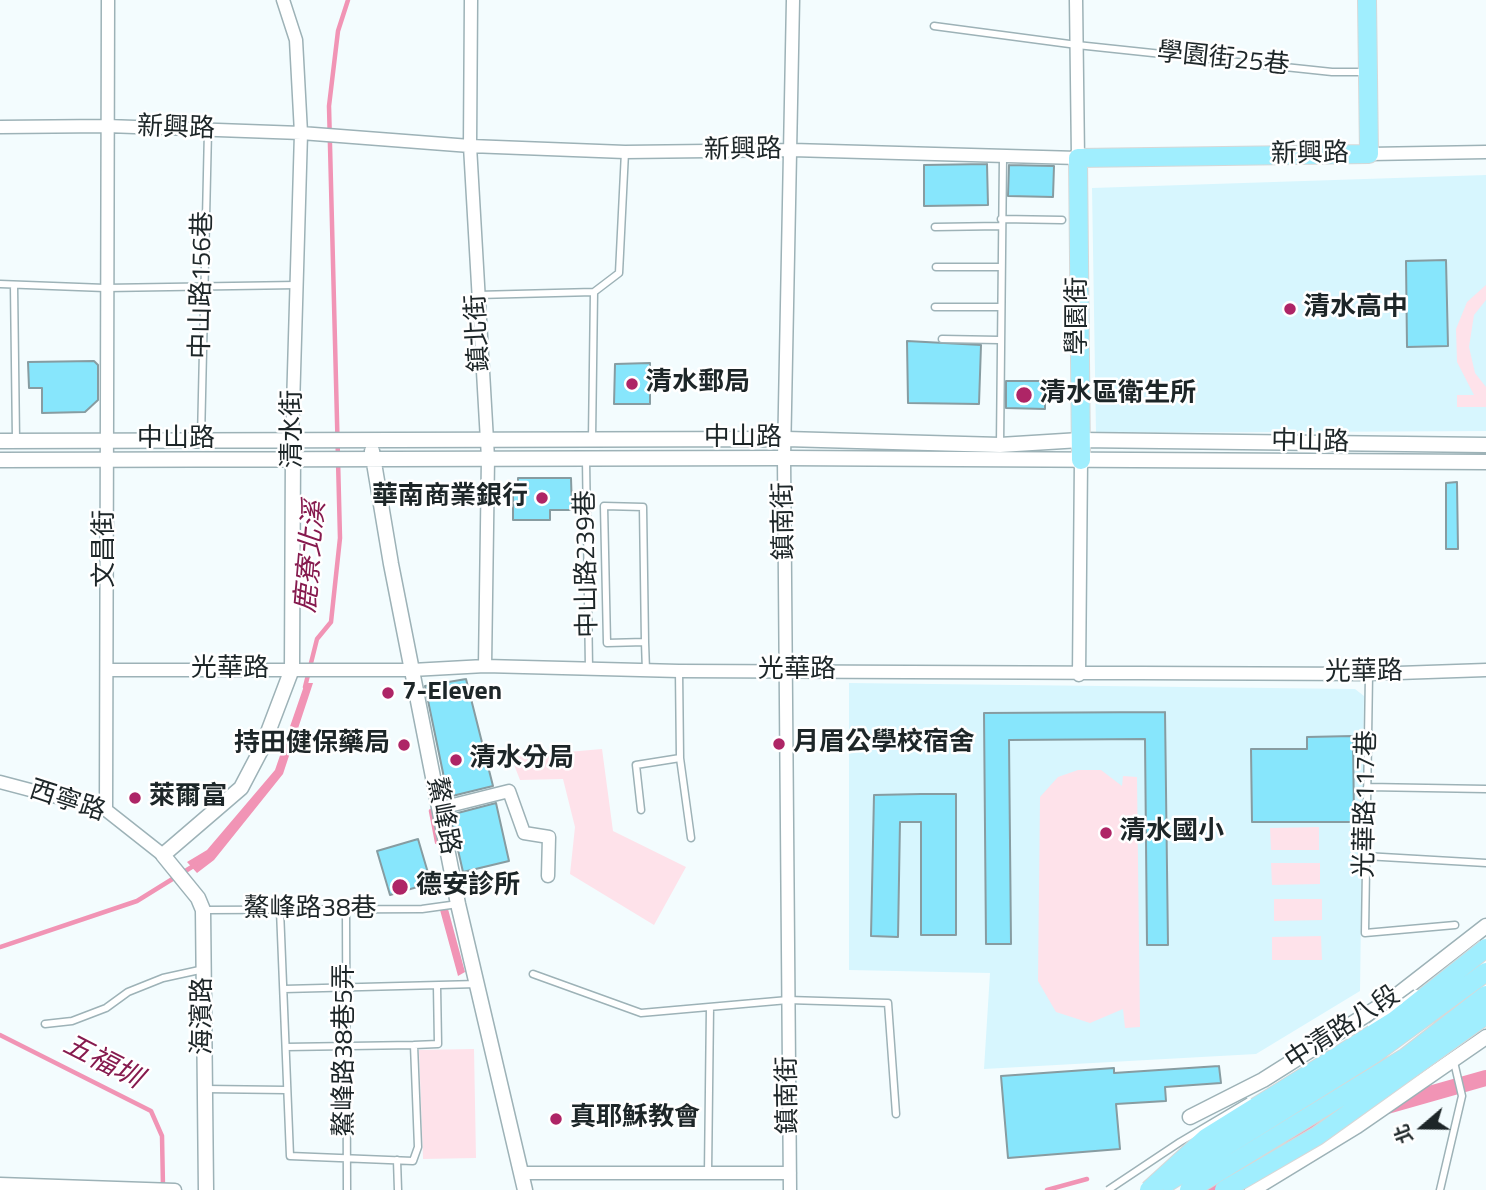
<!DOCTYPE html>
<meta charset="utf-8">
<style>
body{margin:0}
#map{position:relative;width:1486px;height:1190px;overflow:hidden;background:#f3fcfe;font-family:"Titillium Web","Noto Sans TC",sans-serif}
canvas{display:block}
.north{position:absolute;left:1388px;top:1092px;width:70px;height:70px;-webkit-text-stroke:5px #fff;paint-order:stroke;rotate:250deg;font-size:19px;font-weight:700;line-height:28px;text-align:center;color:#1d2628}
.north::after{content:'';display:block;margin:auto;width:24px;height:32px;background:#1d2628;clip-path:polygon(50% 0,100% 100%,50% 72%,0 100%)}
</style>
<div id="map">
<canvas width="1486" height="1190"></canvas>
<div class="north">北</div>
</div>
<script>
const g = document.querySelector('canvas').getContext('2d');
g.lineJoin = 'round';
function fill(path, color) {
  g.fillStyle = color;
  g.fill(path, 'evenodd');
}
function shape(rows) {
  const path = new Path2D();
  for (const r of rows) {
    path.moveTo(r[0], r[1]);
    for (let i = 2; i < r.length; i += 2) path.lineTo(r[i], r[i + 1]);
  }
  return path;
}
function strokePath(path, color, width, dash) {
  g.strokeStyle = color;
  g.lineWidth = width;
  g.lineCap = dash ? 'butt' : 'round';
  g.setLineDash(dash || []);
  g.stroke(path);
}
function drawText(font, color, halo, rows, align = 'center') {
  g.font = font + ' "Titillium Web","Noto Sans TC",sans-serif';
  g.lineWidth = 5;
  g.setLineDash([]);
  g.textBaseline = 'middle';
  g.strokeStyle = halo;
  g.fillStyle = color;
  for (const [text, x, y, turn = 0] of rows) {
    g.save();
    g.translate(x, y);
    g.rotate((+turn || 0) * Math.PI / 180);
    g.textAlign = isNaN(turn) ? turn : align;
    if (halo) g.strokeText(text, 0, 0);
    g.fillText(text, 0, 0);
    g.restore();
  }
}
fill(shape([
 [1486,175,1486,431,1096,433,1092,188],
 [849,683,1355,689,1364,696,1360,991,1256,1054,984,1069,990,973,849,970]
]), '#d7f6fe');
fill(shape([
 [1486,285,1486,300,1474,315,1469,347,1475,373,1486,387,1486,407,1457,407,1457,395,1474,395,1457,362,1456,329,1467,302],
 [602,749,613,831,686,867,654,925,570,874,575,827,563,779,520,780,511,757],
 [1078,770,1101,770,1122,786,1123,776,1137,777,1140,1027,1125,1028,1123,1009,1090,1023,1056,1012,1038,981,1040,797,1058,777],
 [1319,827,1319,850,1271,850,1270,828],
 [1271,863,1320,863,1320,884,1272,885],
 [1274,899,1322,899,1322,920,1274,921],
 [1321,936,1322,960,1272,960,1272,937],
 [474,1049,476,1158,423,1159,419,1050]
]), '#fee2ea');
fill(shape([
 [305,683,313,683,283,774,214,860,197,873,187,862,207,850,275,770],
 [448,909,465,972,458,976,440,910]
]), '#f194b5');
strokePath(shape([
 [305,687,317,639,331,622,340,538,329,106,338,31,348,0],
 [431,811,437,842],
 [0,947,137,901,195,865],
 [0,1035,151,1111,162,1136,163,1187],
 [1047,1190,1087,1179]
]), '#f194b5', 4.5);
strokePath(shape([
 [1387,1106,1486,1078],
 [1207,1190,1308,1129,1336,1121]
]), '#f194b5', 16);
const building = shape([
 [987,164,988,205,924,206,924,165,987,164],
 [1009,165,1054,166,1053,197,1008,196,1009,165],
 [1446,260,1448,346,1407,347,1406,261,1446,260],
 [907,341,981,345,979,404,908,403,907,341],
 [94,361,98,365,98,400,85,412,42,413,42,388,29,388,28,362,94,361],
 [650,363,650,404,614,404,615,364,650,363],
 [1006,381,1045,381,1045,409,1006,408,1006,381],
 [518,478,571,478,572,510,550,510,550,520,513,520,513,485,518,485,518,478],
 [1457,482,1458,549,1446,549,1446,483,1457,482],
 [466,679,493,786,448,797,425,686,466,679],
 [1165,712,1168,945,1147,945,1145,739,1009,740,1011,944,986,944,984,713,1165,712],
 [1353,736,1354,822,1252,822,1251,749,1307,749,1307,737,1353,736],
 [921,794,956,794,956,935,921,935,921,822,900,822,898,937,871,936,874,795,921,794],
 [496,803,509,861,463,872,450,815,496,803],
 [418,839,431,883,390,895,377,851,418,839],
 [1219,1066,1221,1083,1165,1087,1166,1101,1116,1104,1120,1149,1008,1158,1001,1076,1114,1068,1114,1073,1219,1066]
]);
fill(building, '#87e6fc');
strokePath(building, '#879ca1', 2);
const service = shape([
 [934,26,1077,45,1332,72,1367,72],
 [1001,219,1062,220],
 [935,227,1001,226],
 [936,267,1000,267],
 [0,284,105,288,297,285],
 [14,285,16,440],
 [477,295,594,292],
 [935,307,1000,307],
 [942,339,999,340],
 [201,439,208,130],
 [592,439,594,292,619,273,625,152],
 [1000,445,1003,157],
 [586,459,589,669],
 [645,642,607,643,604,506,643,507,645,642,646,671],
 [679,671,680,758,691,838],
 [1369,674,1365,933,1455,925],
 [1367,787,1486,789],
 [641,810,636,765,680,758],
 [1365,856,1486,863],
 [205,910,422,909,458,904],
 [280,910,290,1156,413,1161,418,1147,414,1045,438,1044,437,986],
 [346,910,347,1190],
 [533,974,641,1013,788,1000,888,1003,896,1114],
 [284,989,478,984],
 [45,1024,72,1021,106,1008,128,992,163,978,204,969],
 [286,1047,414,1045],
 [205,1089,286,1090],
 [397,1160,398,1190],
 [708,1173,710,1007],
 [1440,1190,1462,1096,1454,1062]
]);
const minor = shape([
 [283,0,296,40,301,133,292,441],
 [471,0,470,146,488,458,485,666],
 [0,127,107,126,301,133,470,146,625,152,792,150,1078,158,1076,0],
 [1369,154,1486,152],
 [107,670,412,670,485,666,679,671,1369,674,1486,670],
 [1079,675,1081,460],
 [0,782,106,810,163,855],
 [441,808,509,791,524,833,549,837,548,876],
 [106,810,108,0],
 [522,1173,790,1173],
 [0,1184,175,1190],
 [790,1190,784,458,793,0]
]);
const tertiary = shape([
 [0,441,786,439,1000,445,1080,440,1486,445],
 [372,451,391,564,458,904,525,1190],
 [0,460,784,458,1486,462],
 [1190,1117,1263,1080,1396,996,1486,926],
 [206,1190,203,910,198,898,163,855,241,788,262,748,292,669,293,450],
 [1252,1190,1357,1126,1486,1037]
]);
const primary = shape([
 [1081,460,1078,158,1369,154,1367,0]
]);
strokePath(service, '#9db2b7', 9);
strokePath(minor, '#9db2b7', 15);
strokePath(tertiary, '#9db2b7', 17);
strokePath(primary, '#d6d8d8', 20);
strokePath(service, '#fff', 6);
strokePath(minor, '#fff', 12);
strokePath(tertiary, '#fff', 14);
strokePath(primary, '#a0eefe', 18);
const serviceBridge = shape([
 [1371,1026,1416,993],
 [1108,1190,1180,1142,1249,1101]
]);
const primaryBridge = shape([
 [1168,1182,1374,1054,1486,972],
 [1149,1190,1206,1138,1394,1021,1486,948],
 [1189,1190,1406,1057,1486,995],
 [1224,1190,1317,1136,1486,1015]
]);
strokePath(serviceBridge, '#9db2b7', 9, []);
strokePath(primaryBridge, '#d6d8d8', 20, []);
strokePath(serviceBridge, '#fff', 6);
strokePath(primaryBridge, '#a0eefe', 18);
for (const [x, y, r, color] of [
 [1290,309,7,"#ae2566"],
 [632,384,7,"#ae2566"],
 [1024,395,9,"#ae2566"],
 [542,498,7,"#ae2566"],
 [388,693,7,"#ae2566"],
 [779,744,7,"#ae2566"],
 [404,745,7,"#ae2566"],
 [456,760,7,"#ae2566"],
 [135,798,7,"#ae2566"],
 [1106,833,7,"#ae2566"],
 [400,887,9,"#ae2566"],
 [556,1119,7,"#ae2566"]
]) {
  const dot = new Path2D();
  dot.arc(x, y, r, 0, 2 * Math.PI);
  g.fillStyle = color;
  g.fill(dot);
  strokePath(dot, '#fff', 2.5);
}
drawText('26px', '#1d2628', '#fff', [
 ["學園街25巷",1223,60,6],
 ["新興路",176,129,2],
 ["新興路",743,151,-1],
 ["新興路",1310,155,-1],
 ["中山路156巷",203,285,-89],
 ["學園街",1079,316,-90],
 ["鎮北街",479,333,-93],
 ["清水街",294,429,-90],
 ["中山路",743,439],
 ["中山路",176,440],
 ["中山路",1310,443,1],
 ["鎮南街",785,521,-91],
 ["文昌街",106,549,-90],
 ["中山路239巷",588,564,-91],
 ["光華路",230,670],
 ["光華路",797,671],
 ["光華路",1364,673,-1],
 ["西寧路",67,802,18],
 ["光華路117巷",1367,804,-89],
 ["鰲峰路",442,816,79],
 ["鰲峰路38巷",310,910],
 ["海濱路",204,1016,-90],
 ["中清路八段",1343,1029,-33],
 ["鰲峰路38巷5弄",346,1050,-90],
 ["鎮南街",789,1095,-91]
]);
drawText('bold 26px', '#1d2628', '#fff', [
 ["清水高中",1304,309],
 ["清水郵局",646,384],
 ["清水區衛生所",1040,395],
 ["華南商業銀行",528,498,"right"],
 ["7-Eleven",402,693],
 ["月眉公學校宿舍",793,744],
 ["持田健保藥局",390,745,"right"],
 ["清水分局",470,760],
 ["萊爾富",149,798],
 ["清水國小",1120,833],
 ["德安診所",416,887],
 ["真耶穌教會",570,1119]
], 'left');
drawText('italic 28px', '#861a4e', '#fff', [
 ["鹿寮北溪",312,557,-85],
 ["五福圳",102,1063,27]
]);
</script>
